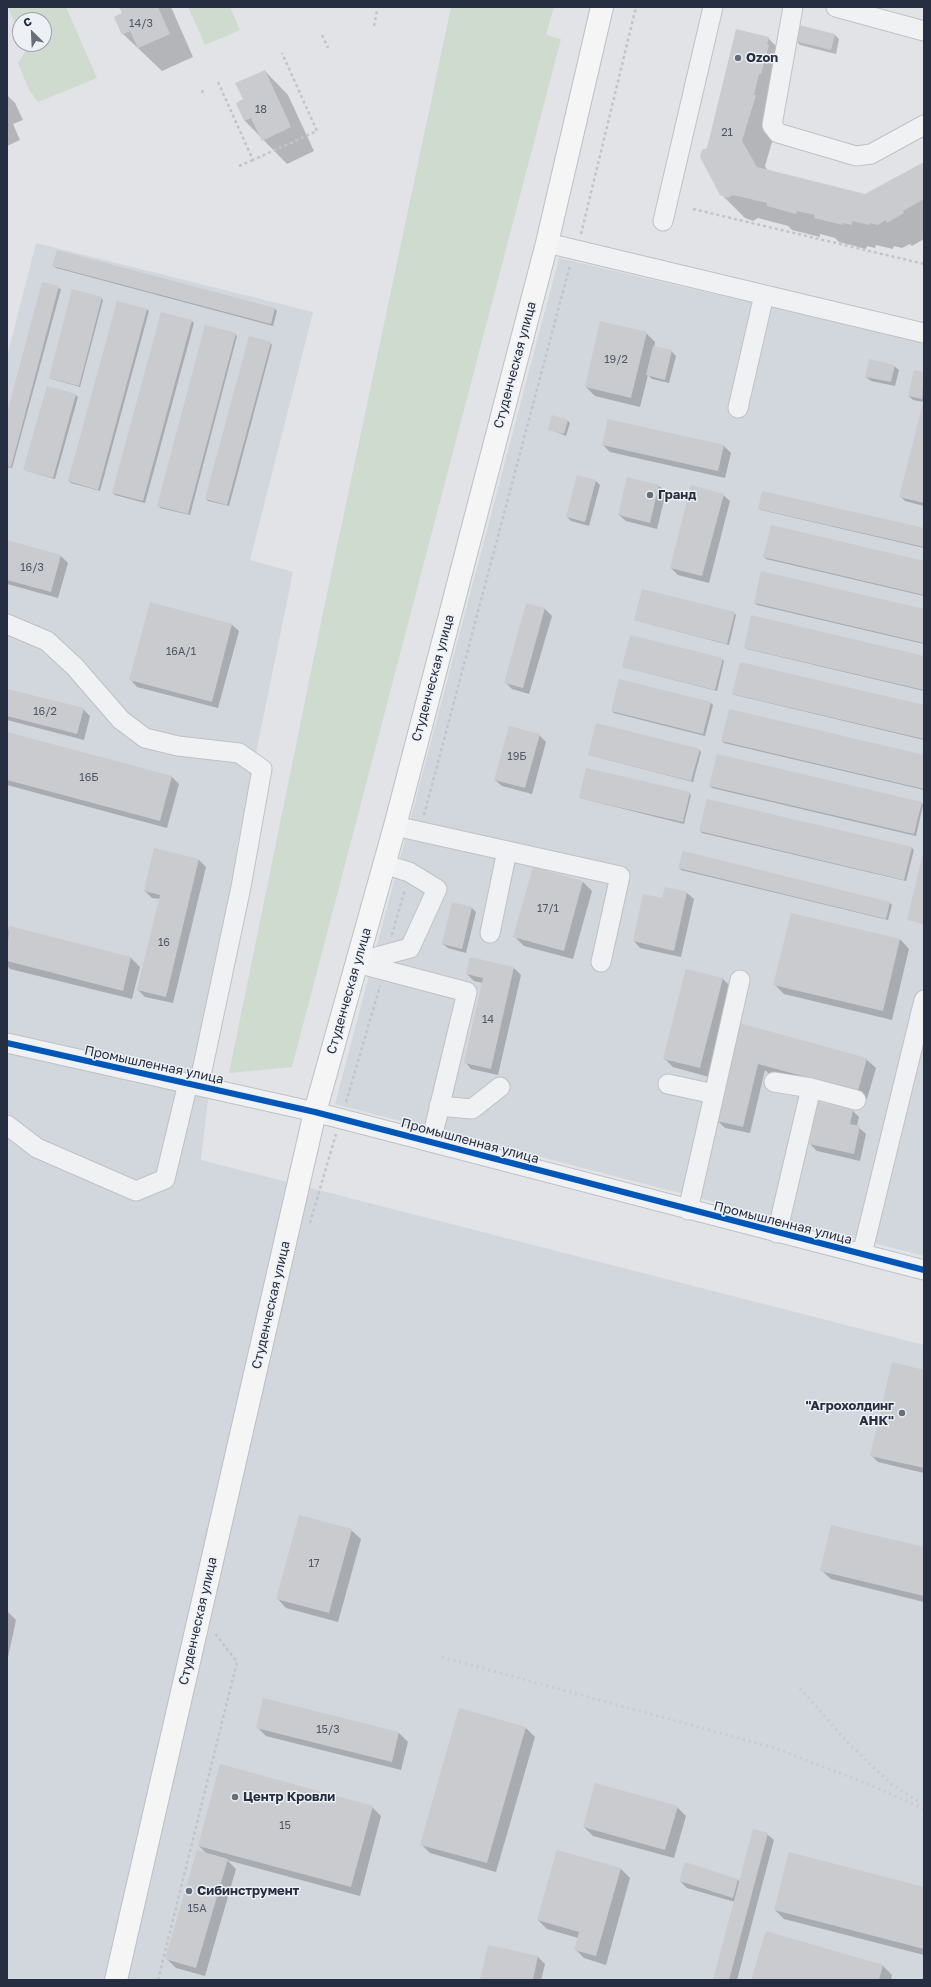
<!DOCTYPE html>
<meta charset="utf-8">
<style>
body{margin:0}
#map{position:relative;width:931px;height:1987px;overflow:hidden;background:#e1e3e6;font-family:"Golos Text",sans-serif}
canvas{display:block}
.frame{position:absolute;inset:0;border:8px solid #262f41;pointer-events:none}
.north{position:absolute;left:12px;top:12px;width:40px;height:40px;box-sizing:border-box;background:#edf1f6;border:1px solid #9da3ae;border-radius:50%;rotate:336deg;font-size:11px;font-weight:700;line-height:16px;text-align:center;color:#262f41}
.north::after{content:'';display:block;margin:auto;width:14px;height:18px;background:#676e7b;clip-path:polygon(50% 0,100% 100%,50% 72%,0 100%)}
</style>
<div id="map">
<canvas width="931" height="1987"></canvas>
<div class="frame"></div>
<div class="north">С</div>
</div>
<script>
const g = document.querySelector('canvas').getContext('2d');
g.lineJoin = 'round';
function fill(path, color) {
  g.fillStyle = color;
  g.fill(path, 'evenodd');
}
function shape(rows) {
  const path = new Path2D();
  for (const r of rows) {
    path.moveTo(r[0], r[1]);
    for (let i = 2; i < r.length; i += 2) path.lineTo(r[i], r[i + 1]);
  }
  return path;
}
function strokePath(path, color, width, dash) {
  g.strokeStyle = color;
  g.lineWidth = width;
  g.lineCap = dash ? 'butt' : 'round';
  g.setLineDash(dash || []);
  g.stroke(path);
}
function drawText(font, color, halo, rows, align = 'center') {
  g.font = font + ' "Golos Text",sans-serif';
  g.lineWidth = 3;
  g.setLineDash([]);
  g.textBaseline = 'middle';
  g.strokeStyle = halo;
  g.fillStyle = color;
  for (const [text, x, y, turn = 0] of rows) {
    g.save();
    g.translate(x, y);
    g.rotate((+turn || 0) * Math.PI / 180);
    g.textAlign = isNaN(turn) ? turn : align;
    if (halo) g.strokeText(text, 0, 0);
    g.fillText(text, 0, 0);
    g.restore();
  }
}
fill(shape([
 [36,243,313,312,250,560,293,572,238,841,201,1160,924,1345,924,1980,7,1980,7,357],
 [559,258,924,343,924,1256,335,1104]
]), '#d2d6dd');
fill(shape([
 [8,7,66,7,97,78,38,102,29,90,18,63,26,50,24,44,44,44,44,20,20,20,20,35],
 [188,7,230,7,240,30,205,45],
 [451,7,554,7,546,35,561,39,292,1067,229,1073,325,603]
]), '#d0dbd0');
fill(shape([
 [120,7,171,7,193,57,162,71,123,34,123,14],
 [835,35,839,39,836,54,800,45,796,41],
 [768,38,792,62,790,68,792,70,785,98,765,166,768,171,866,195,924,164,924,239,912,246,910,244,902,248,894,246,893,249,876,245,875,248,867,246,866,249,839,242,835,238,820,234,820,237,792,230,788,226,758,218,753,221,745,218,721,194,707,148],
 [265,71,288,95,314,151,287,164,245,121,244,100],
 [7,95,15,103,23,120,13,124,20,140,7,146],
 [58,251,275,309,277,311,273,326,56,268,54,266],
 [43,283,61,289,12,468,7,467,7,417],
 [101,298,103,300,80,387,52,379,50,378],
 [147,309,149,311,100,491,71,483,69,481],
 [192,321,194,323,145,503,115,495,113,493],
 [646,333,655,342,654,348,671,351,676,356,669,383,652,379,648,375,640,407,595,396,586,387],
 [235,334,237,336,190,515,160,508,159,506],
 [270,343,272,345,229,506,208,501,206,499],
 [894,366,899,370,895,386,871,381,866,377],
 [915,371,924,373,924,402,913,400,909,396],
 [76,395,78,397,55,479,27,471,25,469],
 [924,405,924,506,905,501,900,496],
 [608,420,724,446,731,453,725,478,610,452,603,445],
 [568,421,570,423,566,436,549,429],
 [596,481,600,485,589,526,571,521,567,517],
 [659,486,666,492,657,529,626,521,619,515],
 [723,495,730,501,709,583,678,575,671,568],
 [759,508,924,529,924,548,761,510],
 [7,541,61,556,68,563,58,598,7,584],
 [764,557,924,562,924,596,766,559],
 [151,603,232,625,239,631,218,708,137,687,131,680],
 [755,603,924,610,924,644,757,605],
 [527,604,545,609,552,616,529,694,512,689,505,682],
 [734,613,736,615,729,645,635,620],
 [745,647,924,657,924,691,747,649],
 [722,659,724,661,717,691,623,667],
 [620,680,711,703,713,705,705,736,614,713,612,711],
 [7,690,83,709,90,716,84,740,7,720],
 [733,694,924,706,924,740,735,695],
 [7,733,172,777,179,784,167,828,7,785],
 [539,735,546,742,532,794,502,786,495,780],
 [722,741,924,756,924,790,724,743],
 [699,750,701,752,693,782,589,755],
 [710,786,922,803,923,805,916,836,712,788],
 [689,793,691,795,684,824,580,798],
 [707,800,912,848,914,850,906,881,702,833,700,831],
 [155,850,199,860,206,867,173,1003,145,997,138,990,160,899,152,898,145,891],
 [924,851,924,924,908,919],
 [683,852,890,903,892,905,888,920,681,870,680,868],
 [583,882,592,891,573,959,524,946,515,937],
 [687,893,694,899,681,957,640,948,634,941,663,899],
 [472,908,476,912,466,953,448,948,443,944],
 [9,927,131,958,140,967,132,999,10,969,7,965,7,937],
 [900,939,909,949,892,1020,784,994,775,985],
 [471,958,514,968,521,975,498,1075,471,1069,465,1062,483,983,474,981,467,974],
 [686,970,723,979,732,988,709,1077,673,1067,664,1058],
 [740,1024,866,1059,876,1068,867,1099,768,1073,765,1070,750,1133,725,1128,718,1121],
 [852,1110,859,1117,857,1126,866,1134,860,1161,817,1151,810,1144],
 [924,1371,924,1473,878,1462,871,1455],
 [351,1530,361,1539,338,1622,286,1608,277,1598],
 [924,1548,924,1602,831,1579,821,1570],
 [7,1611,16,1620,7,1662],
 [264,1700,399,1733,408,1742,401,1770,266,1736,257,1727],
 [526,1728,535,1737,496,1872,430,1853,421,1844],
 [372,1807,381,1816,360,1896,227,1860,236,1869,205,1976,176,1968,167,1959,208,1855,199,1846],
 [677,1807,686,1816,674,1858,593,1836,584,1827],
 [767,1834,774,1840,737,1980,714,1980,735,1902,687,1888,680,1881,738,1880,740,1882],
 [557,1851,621,1869,630,1878,606,1965,584,1958,575,1949,578,1938,547,1929,538,1920],
 [924,1888,924,1955,784,1919,775,1910],
 [767,1932,883,1966,892,1975,891,1980,752,1980],
 [489,1946,538,1957,545,1964,541,1980,482,1980]
]), '#0003');
fill(shape([
 [119,7,158,7,170,34,138,48,130,31,122,35,114,17,122,13],
 [799,25,835,34,831,50,795,41],
 [736,29,769,37,767,44,769,45,761,74,759,74,754,95,756,95,742,141,757,167,865,194,924,162,924,199,903,211,904,213,887,223,886,220,878,225,870,223,869,225,852,221,852,225,843,223,843,225,814,218,815,215,797,211,796,214,767,206,767,203,733,195,728,198,720,195,700,157,702,150,707,148],
 [265,70,291,127,262,141,251,118,244,121,236,103,243,99,235,83],
 [57,250,275,308,271,324,52,266],
 [42,282,59,286,11,467,7,466,7,413],
 [72,289,102,297,79,386,49,378],
 [117,301,147,309,98,490,68,481],
 [161,312,192,320,143,501,112,493],
 [600,321,647,332,631,398,585,387],
 [205,325,236,333,188,514,157,506],
 [249,336,271,342,227,505,205,499],
 [653,346,672,350,665,380,646,375],
 [869,359,895,365,891,382,865,377],
 [914,370,924,372,922,399,908,396],
 [47,386,76,394,53,478,23,470],
 [923,403,924,403,924,503,899,497],
 [552,415,568,420,564,434,548,430],
 [608,419,724,445,718,471,602,445],
 [577,475,596,480,585,522,566,517],
 [627,477,659,485,650,523,618,515],
 [691,485,724,494,702,576,670,568],
 [762,491,924,528,924,547,758,509],
 [771,525,924,561,924,595,763,557],
 [7,540,61,555,51,592,7,580],
 [761,571,924,609,924,643,754,603],
 [642,589,735,612,727,644,634,620],
 [150,602,232,624,212,702,129,680],
 [526,603,545,608,523,688,504,683],
 [751,615,924,656,924,690,744,648],
 [630,635,723,658,715,690,622,667],
 [740,662,924,705,924,739,732,694],
 [619,679,711,702,703,734,611,711],
 [7,689,84,708,77,734,7,716],
 [729,709,924,755,924,789,721,741],
 [596,723,700,749,691,781,588,755],
 [509,726,540,734,525,788,494,780],
 [7,732,172,776,160,821,7,780],
 [717,754,922,802,914,834,709,786],
 [586,768,690,792,683,822,579,798],
 [707,799,912,847,904,880,699,831],
 [154,848,199,859,166,997,137,990,160,895,144,891],
 [924,849,924,920,923,923,907,920],
 [683,851,890,902,886,919,678,868],
 [533,867,583,881,564,951,513,937],
 [665,887,687,892,674,951,633,941,643,894,662,898],
 [452,902,472,907,462,949,442,944],
 [791,913,900,939,883,1011,773,985],
 [9,926,131,957,123,991,7,961],
 [470,957,514,967,491,1069,464,1063,483,978,466,974],
 [686,969,723,978,700,1068,663,1059],
 [739,1023,867,1058,858,1091,758,1064,743,1127,717,1121],
 [818,1102,853,1110,850,1124,860,1126,854,1154,809,1144],
 [892,1362,924,1370,924,1468,870,1456],
 [299,1515,352,1529,329,1613,276,1599],
 [831,1525,924,1547,924,1596,820,1571],
 [263,1698,399,1732,392,1762,256,1728],
 [459,1708,526,1727,487,1863,420,1845],
 [220,1764,373,1806,351,1887,198,1846],
 [595,1783,678,1806,665,1850,583,1827],
 [753,1829,768,1833,729,1980,713,1980],
 [197,1850,228,1859,196,1968,165,1959],
 [557,1850,621,1868,596,1956,574,1950,579,1932,537,1920],
 [789,1852,924,1887,924,1949,774,1910],
 [685,1862,738,1879,733,1898,679,1881],
 [766,1931,883,1965,879,1980,751,1980],
 [488,1945,538,1956,533,1980,480,1980]
]), '#c9cbce');
const minor = shape([
 [793,7,772,125,778,133,856,156,871,154,924,125],
 [836,7,924,31],
 [663,221,713,7],
 [547,243,924,333],
 [738,408,764,295],
 [7,624,47,641,75,667,121,720,145,738,178,746,239,753,262,769,241,887,199,1085],
 [395,826,620,876,601,962],
 [490,933,507,851],
 [358,962,410,948,437,889,409,872,384,864],
 [357,963,467,992,431,1142],
 [7,1043,315,1112,924,1270],
 [774,1082,811,1088,856,1100],
 [668,1084,714,1094],
 [439,1106,472,1109,500,1087],
 [7,1125,37,1148,136,1191,165,1179,188,1083],
 [688,1210,740,980],
 [777,1233,811,1088],
 [862,1254,924,1000]
]);
const major = shape([
 [116,1980,315,1112,395,826,547,243,602,7]
]);
strokePath(minor, '#bfc1c4', 21);
strokePath(major, '#bcc0c4', 24);
strokePath(shape([
 [374,26,377,10],
 [322,35,328,48],
 [218,82,253,160,317,131,282,53],
 [202,90,204,96],
 [239,166,253,160],
 [693,209,924,264],
 [581,234,636,7],
 [424,815,570,265],
 [392,935,405,889],
 [346,1102,380,986],
 [310,1223,336,1134],
 [158,1980,237,1662,214,1632]
]), '#c2c4c9', 2.5, [3, 3]);
strokePath(minor, '#f0f1f3', 19);
strokePath(major, '#f5f5f6', 22);
strokePath(shape([
 [442,1657,775,1748,873,1786,924,1809],
 [800,1688,849,1744,891,1784,919,1802]
]), '#c9cbce', 3, [2, 4]);
strokePath(shape([
 [7,1043,315,1112,924,1270]
]), '#0057b8', 6);
for (const [x, y, r, color] of [
 [738,58,4,"#676e7b"],
 [650,495,4,"#676e7b"],
 [902,1413,4,"#676e7b"],
 [235,1797,4,"#676e7b"],
 [189,1891,4,"#676e7b"]
]) {
  const dot = new Path2D();
  dot.arc(x, y, r, 0, 2 * Math.PI);
  g.fillStyle = color;
  g.fill(dot);
  strokePath(dot, '#edf1f6', 1.5);
}
drawText('11px', '#505765', null, [
 ["14/3",141,24],
 ["18",261,110],
 ["21",727,133],
 ["19/2",616,360],
 ["16/3",32,568],
 ["16А/1",181,652],
 ["16/2",45,712],
 ["19Б",517,757],
 ["16Б",89,778],
 ["17/1",548,909],
 ["16",164,943],
 ["14",488,1020],
 ["17",314,1564],
 ["15/3",328,1730],
 ["15",285,1826],
 ["15А",197,1909]
]);
drawText('bold 13px', '#262f41', '#edf1f6', [
 ["Ozon",746,58],
 ["Гранд",658,495],
 ["\"Агрохолдинг",894,1406,"right"],
 ["АНК\"",894,1421,"right"],
 ["Центр Кровли",243,1797],
 ["Сибинструмент",197,1891]
], 'left');
drawText('13px', '#262f41', '#edf1f6', [
 ["Студенческая улица",515,365,-75],
 ["Студенческая улица",433,678,-75],
 ["Студенческая улица",349,991,-74],
 ["Промышленная улица",154,1065,12],
 ["Промышленная улица",470,1141,15],
 ["Промышленная улица",783,1223,14],
 ["Студенческая улица",271,1305,-77],
 ["Студенческая улица",198,1621,-77]
]);
</script>
